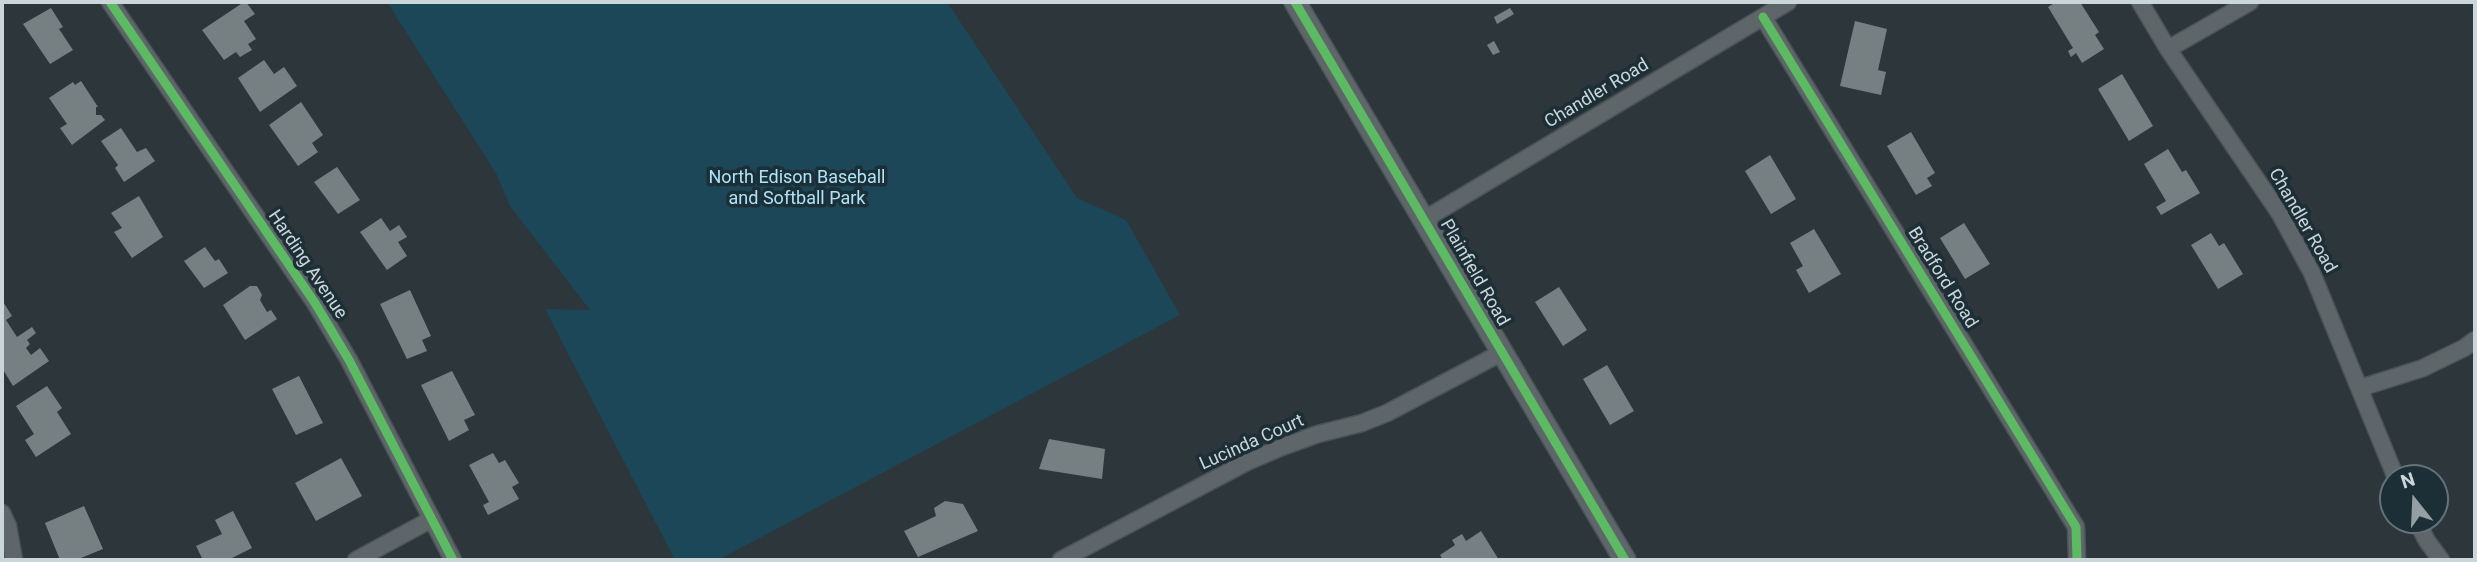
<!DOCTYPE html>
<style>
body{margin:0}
#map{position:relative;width:2477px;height:562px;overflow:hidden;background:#2d373b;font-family:Roboto,sans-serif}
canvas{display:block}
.frame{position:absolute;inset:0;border:4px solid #cbd6db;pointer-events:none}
.north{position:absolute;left:2379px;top:464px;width:70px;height:70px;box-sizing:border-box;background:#1d2f36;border:2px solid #637278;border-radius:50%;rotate:342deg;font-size:19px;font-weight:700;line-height:28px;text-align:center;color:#cbd6db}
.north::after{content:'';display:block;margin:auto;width:24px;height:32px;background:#949ea3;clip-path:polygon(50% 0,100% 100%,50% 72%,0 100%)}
</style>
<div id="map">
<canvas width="2477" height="562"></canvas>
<div class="frame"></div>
<div class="north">N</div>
</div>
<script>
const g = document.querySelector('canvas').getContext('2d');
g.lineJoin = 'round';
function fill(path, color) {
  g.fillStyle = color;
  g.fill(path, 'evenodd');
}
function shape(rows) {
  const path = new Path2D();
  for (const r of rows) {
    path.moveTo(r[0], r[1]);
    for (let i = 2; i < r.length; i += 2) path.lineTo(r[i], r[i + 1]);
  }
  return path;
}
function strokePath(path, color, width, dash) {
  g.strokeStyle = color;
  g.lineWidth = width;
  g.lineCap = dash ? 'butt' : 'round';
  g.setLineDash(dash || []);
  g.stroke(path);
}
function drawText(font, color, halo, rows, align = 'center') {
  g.font = font + ' Roboto,sans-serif';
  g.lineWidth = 7;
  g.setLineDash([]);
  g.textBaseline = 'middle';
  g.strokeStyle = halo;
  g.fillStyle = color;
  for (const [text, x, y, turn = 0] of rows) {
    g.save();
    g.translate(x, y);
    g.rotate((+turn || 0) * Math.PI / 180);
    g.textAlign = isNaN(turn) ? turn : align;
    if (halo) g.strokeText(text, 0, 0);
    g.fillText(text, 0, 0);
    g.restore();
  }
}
fill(shape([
 [387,2,947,2,1077,198,1126,220,1180,315,718,560,675,560,545,309,590,310,510,206,496,173]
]), '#1b4758');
fill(shape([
 [244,2,246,2,255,14,244,21,256,39,248,44,252,50,240,57,236,52,224,60,202,30],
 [2056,2,2080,2,2099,32,2095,35,2104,49,2082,63,2076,53,2071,57,2068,51,2073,48,2048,7],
 [51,8,63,27,59,29,73,50,50,64,23,24],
 [1510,8,1514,14,1497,24,1494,17],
 [1855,21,1887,29,1878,70,1886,72,1881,95,1840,86],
 [1494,41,1500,52,1493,55,1487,45],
 [264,60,274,74,284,67,297,86,260,112,238,78],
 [2122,74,2153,126,2129,141,2098,89],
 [81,81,98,107,96,107,96,115,101,115,105,120,72,145,60,128,67,124,49,98,73,82,75,85],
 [301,102,323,135,312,143,318,152,298,166,269,125],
 [121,128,137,152,146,148,155,161,124,182,115,168,118,165,101,141],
 [1911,132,1935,173,1927,178,1932,186,1916,195,1887,146],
 [2168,149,2182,172,2186,170,2200,193,2161,215,2156,207,2166,201,2144,164],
 [1770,155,1796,199,1771,214,1745,171],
 [337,167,360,200,338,214,314,182],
 [139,196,163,237,132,258,114,232,122,228,111,213],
 [381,218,390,231,399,225,407,237,398,242,407,256,387,270,360,232],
 [1964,223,1990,264,1965,279,1940,238],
 [1814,229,1841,274,1809,293,1796,270,1803,266,1790,243],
 [2211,233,2219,246,2224,243,2243,274,2218,289,2191,245],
 [205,247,215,261,219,259,228,273,204,288,184,261],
 [250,286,257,286,262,295,260,300,267,312,271,310,277,319,245,340,223,305],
 [1559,287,1587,330,1563,346,1535,302],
 [410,290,431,336,422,340,427,351,407,359,380,304],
 [2,300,12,316,6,320,17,337,32,327,36,333,27,340,30,344,26,348,31,355,40,348,49,361,13,386,2,368],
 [1607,365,1634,411,1610,425,1583,379],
 [452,371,475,415,464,420,469,430,449,441,421,385],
 [299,376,323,423,296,435,272,389],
 [47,386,62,408,57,412,71,434,36,457,25,440,34,434,16,406],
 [1049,439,1105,449,1102,479,1039,469],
 [493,453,499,463,505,460,519,483,512,487,519,499,488,515,483,505,489,502,469,465],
 [341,458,362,496,316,521,295,483],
 [945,501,963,504,978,531,918,557,904,531,936,516,934,508],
 [84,506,103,549,76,560,60,560,45,523],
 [233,511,252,548,228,560,203,560,196,546,222,534,215,520],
 [1481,531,1499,560,1443,560,1440,555,1455,545,1452,540,1462,534,1466,541]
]), '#768082');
const minor = shape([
 [110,2,315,303,349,360,453,560],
 [2140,2,2168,49,2280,214,2312,273,2396,478],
 [1763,17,2076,527,2077,560],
 [2168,49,2250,2],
 [1425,219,1788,2],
 [2360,388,2423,368,2464,348,2475,340],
 [2,513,8,526,14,560],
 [2416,520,2427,541,2441,560],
 [356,560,432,519],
 [1061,560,1247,462,1282,447,1318,434,1362,423,1387,413,1501,353]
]);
const tertiary = shape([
 [1295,2,1625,560]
]);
strokePath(minor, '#4a5356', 19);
strokePath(tertiary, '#4a5356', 24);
strokePath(minor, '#5e6669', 16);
strokePath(tertiary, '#5e6669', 21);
strokePath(shape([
 [110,2,315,303,349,360,453,560],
 [1295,2,1625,560],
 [1763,17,2076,527,2077,560]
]), '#5cba63', 9);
drawText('18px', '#cbd6db', '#1d2f36', [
 ["Chandler Road",1597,94,-31],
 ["Chandler Road",2302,221,60],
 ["Harding Avenue",307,265,56],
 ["Plainfield Road",1474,273,60],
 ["Bradford Road",1942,278,58],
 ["Lucinda Court",1252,443,-24]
]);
drawText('18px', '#ace3f9', '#1d2f36', [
 ["North Edison Baseball",797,178],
 ["and Softball Park",797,199]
]);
</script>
